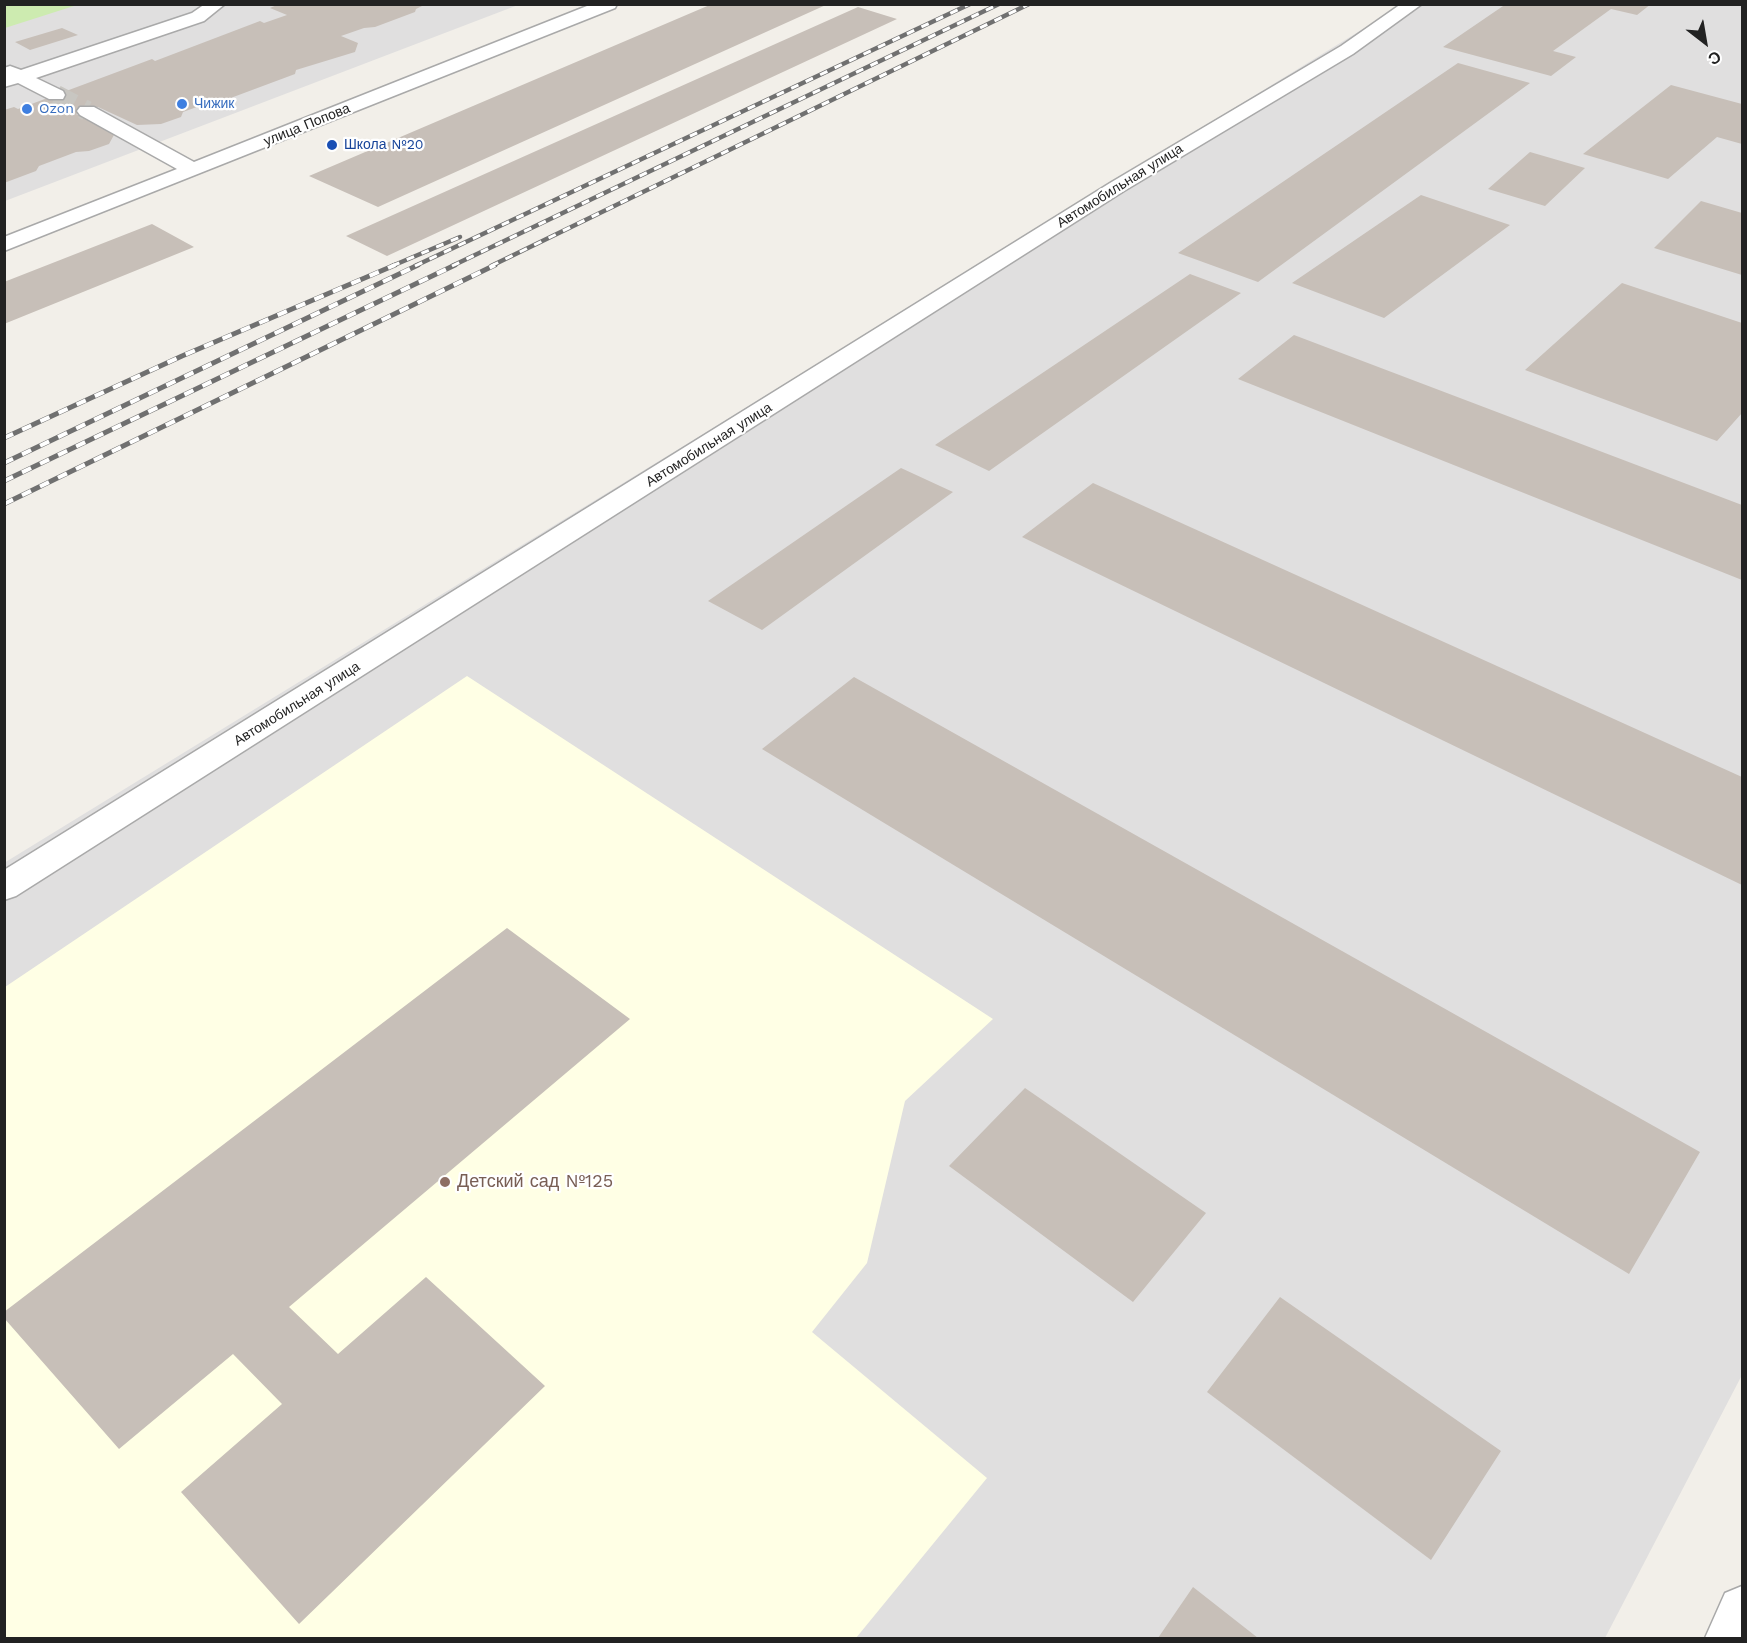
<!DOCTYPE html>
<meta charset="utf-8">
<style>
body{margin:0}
#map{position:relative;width:1747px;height:1643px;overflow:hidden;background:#f2efe9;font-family:"Work Sans",sans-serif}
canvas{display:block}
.frame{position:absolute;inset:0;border:6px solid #222;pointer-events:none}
.north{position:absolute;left:1675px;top:12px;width:60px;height:60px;-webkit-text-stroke:4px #fff;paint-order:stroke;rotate:149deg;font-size:16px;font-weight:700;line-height:24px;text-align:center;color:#222}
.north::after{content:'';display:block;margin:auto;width:21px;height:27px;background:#222;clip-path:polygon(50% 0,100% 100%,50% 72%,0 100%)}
</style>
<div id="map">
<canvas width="1747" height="1643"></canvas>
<div class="frame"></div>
<div class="north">С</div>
</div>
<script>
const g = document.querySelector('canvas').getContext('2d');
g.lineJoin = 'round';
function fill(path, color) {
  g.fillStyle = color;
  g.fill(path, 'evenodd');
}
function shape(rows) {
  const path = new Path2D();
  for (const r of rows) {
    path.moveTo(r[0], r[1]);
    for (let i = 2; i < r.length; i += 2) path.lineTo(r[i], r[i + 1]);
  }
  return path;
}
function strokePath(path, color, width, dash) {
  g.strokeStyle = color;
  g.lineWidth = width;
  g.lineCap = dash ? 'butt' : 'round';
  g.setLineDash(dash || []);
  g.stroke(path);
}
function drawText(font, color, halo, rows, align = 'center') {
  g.font = font + ' "Work Sans",sans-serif';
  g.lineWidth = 4.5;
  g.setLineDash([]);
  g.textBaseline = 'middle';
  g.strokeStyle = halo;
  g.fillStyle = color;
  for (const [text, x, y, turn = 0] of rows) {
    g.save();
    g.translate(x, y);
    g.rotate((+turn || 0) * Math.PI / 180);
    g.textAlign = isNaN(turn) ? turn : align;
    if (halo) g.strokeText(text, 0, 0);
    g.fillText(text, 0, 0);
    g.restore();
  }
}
fill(shape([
 [5,5,518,5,5,201],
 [1402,5,1742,5,1742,1375,1605,1638,5,1638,4,863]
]), '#e0dfdf');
fill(shape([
 [467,676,993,1019,905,1101,867,1263,812,1332,987,1478,856,1638,5,1638,5,987]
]), '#ffffe5');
fill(shape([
 [5,4,77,4,77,5,5,28]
]), '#cdebb0');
fill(shape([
 [279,4,426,4,416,9,415,12,375,27,364,28,341,36,358,43,355,52,296,70,295,74,228,99,216,100,183,112,181,117,161,124,137,125,98,107,76,114,115,133,109,144,89,151,76,152,39,166,36,171,4,183,4,110,14,107,18,109,152,59,155,61,260,21,264,23,287,15,270,8],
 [712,4,828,4,378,207,309,176],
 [1506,4,1651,4,1637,15,1611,9,1553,51,1576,57,1551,76,1443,47],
 [858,7,897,19,387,256,346,236],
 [62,28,78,35,30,50,15,42],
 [1458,63,1530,83,1258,282,1178,253],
 [1671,85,1742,104,1742,144,1717,137,1668,179,1583,154],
 [1530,152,1585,168,1545,206,1488,189],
 [1421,195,1510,225,1384,318,1292,283],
 [1701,201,1742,213,1742,275,1654,248],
 [152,224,194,247,4,324,4,282],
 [1190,274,1241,293,989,471,935,445],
 [1622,283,1742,323,1742,413,1717,441,1525,370],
 [1294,335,1742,505,1742,580,1238,379],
 [901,468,953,492,762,630,708,601],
 [1093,483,1742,777,1742,885,1022,537],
 [854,677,1700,1152,1629,1274,762,749],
 [507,928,630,1019,289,1307,338,1354,426,1277,545,1386,299,1624,181,1492,282,1404,233,1354,119,1449,4,1318,4,1312],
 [1025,1088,1206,1213,1133,1302,949,1166],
 [1280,1297,1501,1451,1431,1560,1207,1392],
 [1193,1587,1258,1638,1158,1638]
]), '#c7bfb8');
strokePath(shape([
 [56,95,87,111]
]), '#c8c6c1', 20, [20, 10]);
const minor = shape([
 [205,4,225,4,204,21,36,78,63,91,65,95,63,99,49,99,18,83,4,87,4,68,10,66,21,70,192,13,205,4],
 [592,4,617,4,615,8,4,251,4,237,177,169,80,115,77,111,80,107,94,107,194,162,592,4],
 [1401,4,1422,4,1353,54,1124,191,16,896,4,900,4,870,1110,183,1341,46,1401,4],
 [1742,1586,1742,1638,1705,1638,1725,1593,1742,1586]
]);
strokePath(minor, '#a9a9a9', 3);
fill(minor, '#fff');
const railFar1 = shape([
 [392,266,460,237],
 [415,266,970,4],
 [452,266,999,4],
 [491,266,1029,4]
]);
const rail = shape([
 [4,438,182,356,395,265],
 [4,463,418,265],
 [4,481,455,265],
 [4,504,495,265]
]);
strokePath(railFar1, '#707070', 4.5);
strokePath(rail, '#707070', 5);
strokePath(railFar1, '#fff', 3, [8]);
strokePath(rail, '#fff', 4, [10]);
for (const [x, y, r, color] of [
 [182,104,6,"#3f7fe0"],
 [27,109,6,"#3f7fe0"],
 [332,145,6,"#1a4fb4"],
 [445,1182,6,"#8d6e63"]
]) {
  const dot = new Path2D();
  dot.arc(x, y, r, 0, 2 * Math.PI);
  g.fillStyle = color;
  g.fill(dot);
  strokePath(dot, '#fff', 2);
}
drawText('14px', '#366cbe', '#fff', [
 ["Чижик",194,104],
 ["Ozon",39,109]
], 'left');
drawText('14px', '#222', '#fff', [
 ["улица Попова",307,125,-22],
 ["Автомобильная улица",1120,186,-32],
 ["Автомобильная улица",709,445,-32],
 ["Автомобильная улица",297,704,-32]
]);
drawText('14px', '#164399', '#fff', [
 ["Школа №20",344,145]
], 'left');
drawText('18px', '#785e54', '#fff', [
 ["Детский сад №125",457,1182]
], 'left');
</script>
